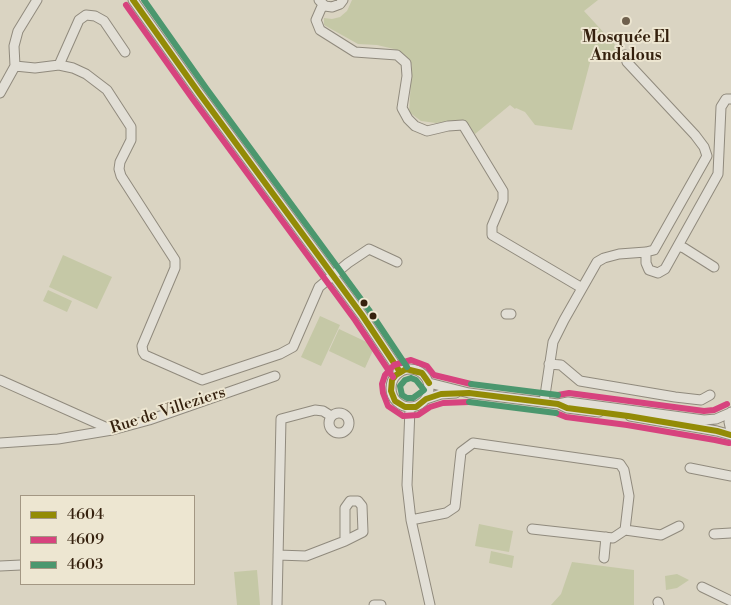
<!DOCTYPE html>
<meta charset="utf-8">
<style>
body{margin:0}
#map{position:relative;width:731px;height:605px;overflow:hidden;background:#dad4c2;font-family:"Libre Bodoni",serif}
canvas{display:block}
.legend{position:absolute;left:20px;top:495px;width:175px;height:90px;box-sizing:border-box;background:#ede6d1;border:1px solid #a39783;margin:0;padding:6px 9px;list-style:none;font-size:15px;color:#35210e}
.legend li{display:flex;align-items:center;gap:10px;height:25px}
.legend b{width:25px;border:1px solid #a39783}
</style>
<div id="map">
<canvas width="731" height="605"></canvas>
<ul class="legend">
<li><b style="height:6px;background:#938b06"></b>4604</li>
<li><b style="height:6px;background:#d7437e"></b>4609</li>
<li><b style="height:6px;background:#4b976e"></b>4603</li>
</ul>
</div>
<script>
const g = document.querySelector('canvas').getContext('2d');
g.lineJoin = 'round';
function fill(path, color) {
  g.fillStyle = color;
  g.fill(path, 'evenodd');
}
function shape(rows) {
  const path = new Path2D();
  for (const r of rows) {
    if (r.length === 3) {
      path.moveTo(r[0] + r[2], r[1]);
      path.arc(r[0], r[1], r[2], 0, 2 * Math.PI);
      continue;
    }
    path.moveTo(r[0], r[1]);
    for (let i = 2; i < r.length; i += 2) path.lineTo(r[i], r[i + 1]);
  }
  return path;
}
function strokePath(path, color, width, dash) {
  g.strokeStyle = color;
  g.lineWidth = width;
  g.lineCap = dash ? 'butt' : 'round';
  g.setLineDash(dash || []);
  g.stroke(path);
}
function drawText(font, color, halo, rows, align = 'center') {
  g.font = font + ' "Libre Bodoni",serif';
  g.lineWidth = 4;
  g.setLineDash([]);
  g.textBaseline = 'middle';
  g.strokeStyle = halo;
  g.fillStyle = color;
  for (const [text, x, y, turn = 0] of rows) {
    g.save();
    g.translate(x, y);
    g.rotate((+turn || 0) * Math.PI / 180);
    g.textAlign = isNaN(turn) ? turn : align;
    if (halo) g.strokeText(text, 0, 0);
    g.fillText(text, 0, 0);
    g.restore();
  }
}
fill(shape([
 [352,0,598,0,584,11,617,47,615,55,592,55,572,130,535,125,525,112,516,108,515,109,510,105,475,134,462,120,436,123,421,121,409,112,412,66,410,60,403,54,394,49,377,45,358,44,324,25,324,18,332,19,340,17,347,11],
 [63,255,112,277,97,309,49,287],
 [48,290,72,301,67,312,43,301],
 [320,316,340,325,321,366,301,357],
 [339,329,375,346,365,368,329,351],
 [479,524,513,531,509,552,475,546],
 [491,551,514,556,512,568,489,563],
 [572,562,634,570,634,605,551,605,561,594],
 [257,570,260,605,237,605,234,572],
 [677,574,689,580,677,588,666,590,665,576]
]), '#c5c8a6');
const minor = shape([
 [133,0,199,93,362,315,400,372],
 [319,0,325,6,332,7,340,4,343,0],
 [323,4,316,20,320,30,355,52,397,55,406,63,407,76,402,108,408,119,415,126,427,131,448,126,463,125,503,191,503,200,492,226,492,235,582,288],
 [59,65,79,20,86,15,95,16,104,21,125,52],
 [15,66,35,68,59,65,73,68,86,74,107,90,131,127,131,140,120,162,119,169,121,176,175,260,175,268,142,346,143,352,145,355,202,380,280,354,293,347,319,287,348,263,369,249,397,262],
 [0,93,15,66,14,46,18,31,37,0],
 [678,246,684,248,714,267],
 [646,252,646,263,649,270,658,273,665,269,718,174,721,107,726,99,731,99],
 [506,314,511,314],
 [549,364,561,365,580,381,675,397,701,400,710,395],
 [410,388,19],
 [0,380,112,430],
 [429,383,469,393,558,404,568,402,704,420,716,419,730,413],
 [426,399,441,394,456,393],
 [544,402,553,342,564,320,597,262,604,258,619,254,646,252,654,250,707,156,704,147,695,135,627,62,625,55],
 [559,404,567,408,599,412],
 [410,408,407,485,411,520,430,605],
 [731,412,729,422,731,431],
 [339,423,10],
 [630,416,717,431,731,435],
 [0,443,58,439,112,430,149,420,275,376],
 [690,468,731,476],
 [411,520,446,513,455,507,461,452,473,443,620,464,624,470,629,496,625,530,613,538,532,529],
 [625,530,661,535,679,526],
 [714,534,731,533],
 [278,555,306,556,345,541,345,508,350,501,358,501,362,506,363,532,345,541],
 [604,558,606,537],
 [0,566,21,565],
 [702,587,731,601],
 [658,602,659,605],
 [277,605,281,419,315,410,323,411,331,416],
 [374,605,381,605]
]);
strokePath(minor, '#908a7d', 11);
strokePath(minor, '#e2dfd6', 9);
strokePath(shape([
 [133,0,199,93,362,315,400,372],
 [429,383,422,373,406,369,396,375,392,380,391,391,395,401,405,407,416,407,426,399,441,394,469,393,558,404,567,408,628,416,717,431,731,435]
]), '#938b06', 6);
strokePath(shape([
 [126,5,192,98,355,320,393,377],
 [558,395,569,393,704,411,714,410,727,404],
 [469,402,443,403,430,407,418,415,403,416,388,406,383,393,382,384,385,375,394,365,411,360,427,366,434,375,471,384],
 [556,413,566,417,627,425,715,440,729,443]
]), '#d7437e', 6);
strokePath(shape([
 [144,0,206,88,369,310,407,367],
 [411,378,416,380,424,390,413,398,407,398,402,395,400,386,405,380,411,378],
 [471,384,558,395],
 [469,402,556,413]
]), '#4b976e', 6);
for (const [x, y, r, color] of [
 [626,21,5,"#6f604d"],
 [364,303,4.5,"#35210e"],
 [373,316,4.5,"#35210e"]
]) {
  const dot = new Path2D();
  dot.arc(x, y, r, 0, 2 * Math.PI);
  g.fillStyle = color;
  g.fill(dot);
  strokePath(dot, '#ede6d1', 2);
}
drawText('bold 16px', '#35210e', '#ede6d1', [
 ["Mosquée El",626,38],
 ["Andalous",626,56]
]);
drawText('16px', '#35210e', '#ede6d1', [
 ["Rue de Villeziers",168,411,-18]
]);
</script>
